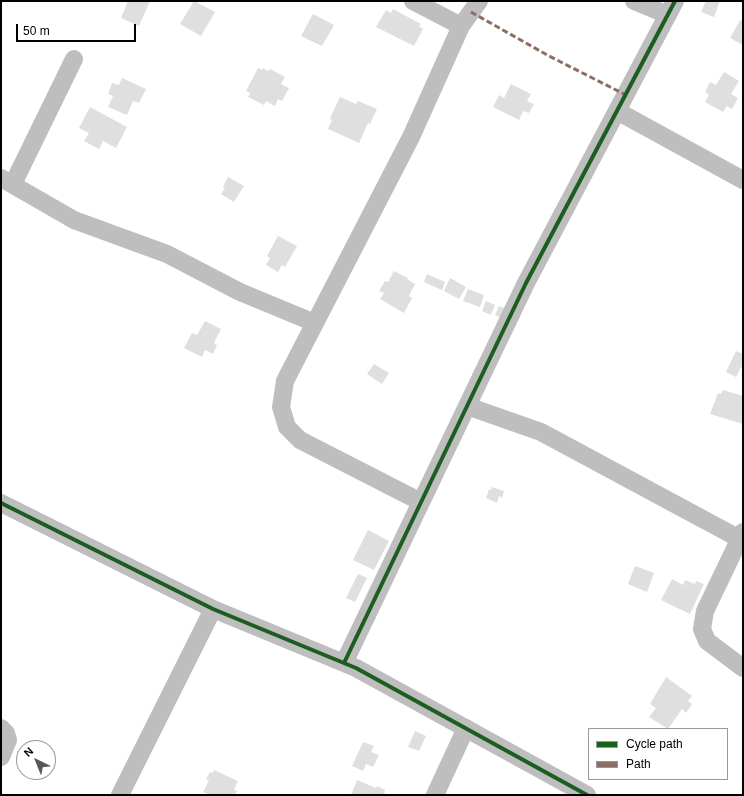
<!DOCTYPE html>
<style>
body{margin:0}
#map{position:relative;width:744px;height:796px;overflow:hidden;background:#fff;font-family:Helvetica,sans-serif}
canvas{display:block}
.frame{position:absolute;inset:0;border:2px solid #000;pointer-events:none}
.legend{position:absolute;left:588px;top:728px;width:140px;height:52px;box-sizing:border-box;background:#fff;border:1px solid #999;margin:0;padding:5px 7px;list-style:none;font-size:12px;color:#000}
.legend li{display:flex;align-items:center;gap:8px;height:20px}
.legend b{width:20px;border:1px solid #999}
.north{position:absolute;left:16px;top:740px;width:40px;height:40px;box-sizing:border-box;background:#fff;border:1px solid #999;border-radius:50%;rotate:317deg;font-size:11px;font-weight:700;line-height:16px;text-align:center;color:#000}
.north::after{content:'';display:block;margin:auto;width:14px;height:18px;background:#595959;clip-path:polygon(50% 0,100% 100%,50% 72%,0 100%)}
.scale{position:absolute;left:16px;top:24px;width:120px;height:18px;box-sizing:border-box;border:2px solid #000;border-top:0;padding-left:5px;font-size:12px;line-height:14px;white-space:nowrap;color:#000;-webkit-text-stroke:3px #fff;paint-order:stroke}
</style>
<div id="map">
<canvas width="744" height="796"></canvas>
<div class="frame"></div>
<ul class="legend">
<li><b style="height:5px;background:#1b5e20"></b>Cycle path</li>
<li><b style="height:5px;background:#8d6e63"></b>Path</li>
</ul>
<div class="north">N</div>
<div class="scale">50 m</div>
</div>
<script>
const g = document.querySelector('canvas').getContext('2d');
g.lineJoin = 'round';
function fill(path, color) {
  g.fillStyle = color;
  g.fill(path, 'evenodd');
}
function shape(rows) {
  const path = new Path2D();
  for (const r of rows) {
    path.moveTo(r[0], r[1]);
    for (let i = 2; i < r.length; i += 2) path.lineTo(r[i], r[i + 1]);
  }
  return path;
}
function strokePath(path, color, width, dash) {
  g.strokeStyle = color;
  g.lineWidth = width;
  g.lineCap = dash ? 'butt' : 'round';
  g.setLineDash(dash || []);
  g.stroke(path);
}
fill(shape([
 [128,1,150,1,139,26,121,18],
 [194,1,215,12,201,36,180,24],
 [706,1,720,1,714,17,701,12],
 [393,9,421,24,419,26,423,29,414,46,376,27,386,10,391,13],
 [313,14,334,25,322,46,301,36],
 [740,20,743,21,743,45,730,38],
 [258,68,262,70,263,68,268,71,270,69,285,77,281,84,289,88,282,101,278,99,275,106,266,101,264,105,248,97,250,93,246,91],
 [724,72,739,81,731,94,738,98,732,109,727,106,723,112,705,102,709,95,705,92,710,82,716,85],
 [122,78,146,89,139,103,133,101,127,115,108,107,113,96,108,94,112,83,119,85],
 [511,84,531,94,527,101,534,104,529,113,523,111,519,120,493,107,499,95,504,98],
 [340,97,356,104,358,101,377,109,370,124,368,123,359,143,328,129,332,120,330,118],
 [90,107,127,127,116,148,103,141,99,149,84,141,89,133,79,128],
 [228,177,244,186,234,202,221,194,225,188,223,187],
 [278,236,297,246,285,267,282,265,278,272,266,265,270,258,267,256],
 [394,271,408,278,407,279,415,284,409,296,412,298,404,313,380,299,384,293,379,291,385,281,388,282],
 [427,274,445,282,442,290,424,282],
 [450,278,466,287,459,299,444,291],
 [468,289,484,295,480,307,463,301],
 [486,301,495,305,491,315,482,311],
 [499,306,509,310,505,320,495,315],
 [205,321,221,329,214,343,217,345,213,354,205,350,202,357,184,348,192,333,197,335],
 [736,351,743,354,743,368,741,367,736,377,726,372],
 [374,364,389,373,382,384,367,374],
 [723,390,743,396,743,424,710,414,718,393,721,394],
 [492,487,504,491,502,498,499,496,497,503,486,498,489,489,491,490],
 [368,530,389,541,374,570,353,560],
 [635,566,654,573,647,592,628,584],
 [358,574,367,578,355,602,346,598],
 [672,579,683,585,685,580,695,584,696,581,704,584,690,614,661,600],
 [666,677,692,696,688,701,692,704,686,713,682,709,668,729,649,717,656,708,650,704],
 [415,731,426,736,419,751,408,747],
 [363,742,374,746,371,752,379,755,373,767,366,764,363,771,352,766],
 [214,770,238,781,234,790,237,791,235,795,210,795,203,792,209,780,206,779,210,772,213,773],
 [357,780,376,788,377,786,385,790,384,793,389,795,351,795]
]), '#dfdfdf');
strokePath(shape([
 [413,1,461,26],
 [634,1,668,15],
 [617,111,743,180],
 [1,178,74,220,167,254,240,292,315,323],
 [13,184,74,59],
 [467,406,541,432,740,539],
 [421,502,300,440,287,427,281,407,285,381,411,137,461,26,479,1],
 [1,503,213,609,356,668,587,795],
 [743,532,705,611,702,629,707,641,743,668],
 [344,663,526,283,675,1],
 [1,728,6,733,8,740,1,757],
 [120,795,213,609],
 [435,795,466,728]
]), '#bebebe', 18);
strokePath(shape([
 [471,12,549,56,626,95]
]), '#8d6e63', 3, [6, 3]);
strokePath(shape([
 [1,503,213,609,356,668,587,795],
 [344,663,526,283,675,1]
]), '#1b5e20', 4);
</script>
